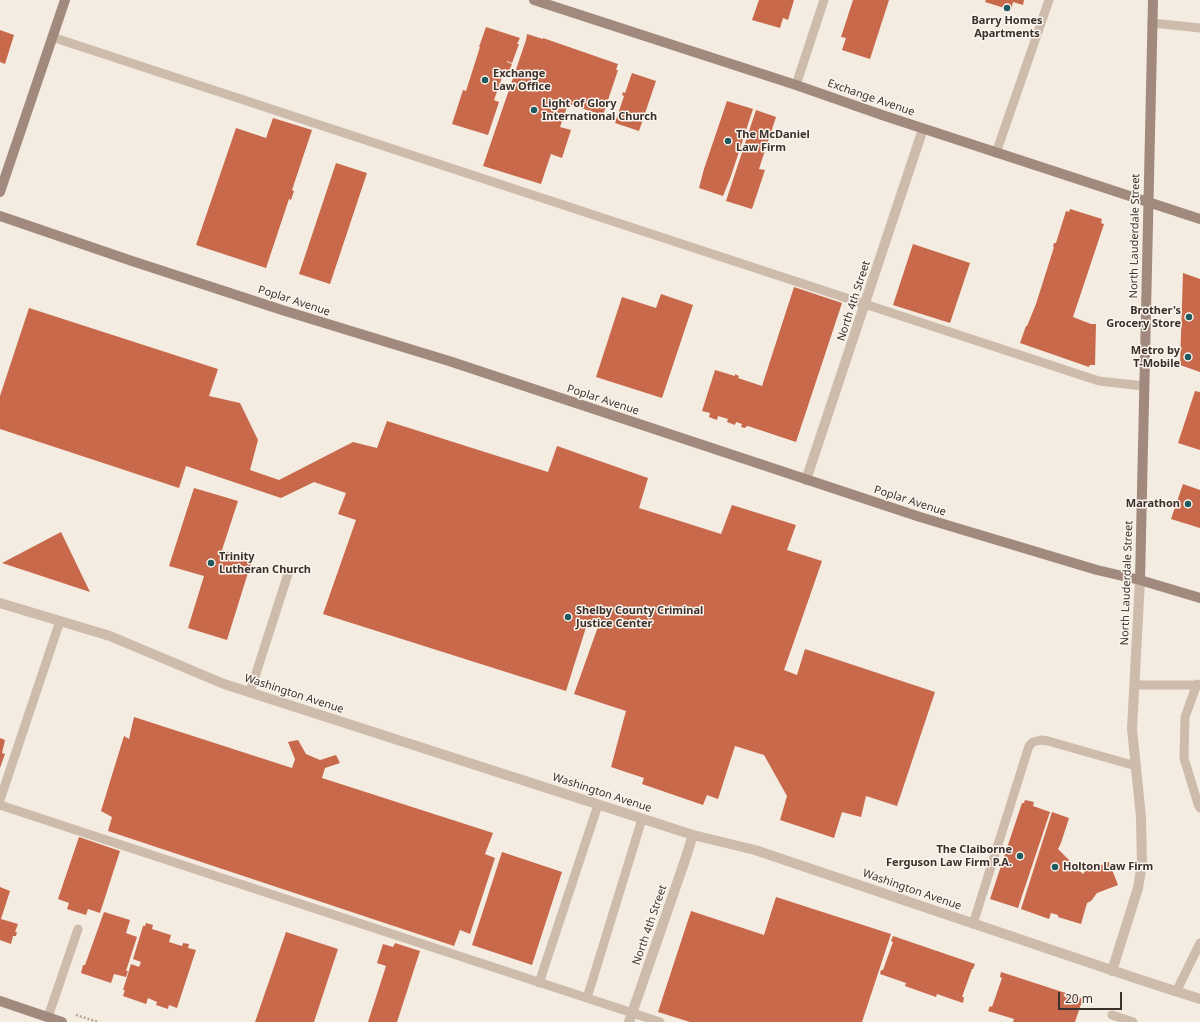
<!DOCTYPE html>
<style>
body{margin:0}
#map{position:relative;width:1200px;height:1022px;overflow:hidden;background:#f4ebe1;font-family:"Noto Sans",sans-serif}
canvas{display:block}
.scale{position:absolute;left:1058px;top:992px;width:64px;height:18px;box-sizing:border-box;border:2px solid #3b302b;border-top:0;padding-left:5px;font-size:12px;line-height:14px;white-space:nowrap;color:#3b302b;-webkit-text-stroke:3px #fbf5ee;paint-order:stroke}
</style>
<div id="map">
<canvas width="1200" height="1022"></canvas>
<div class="scale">20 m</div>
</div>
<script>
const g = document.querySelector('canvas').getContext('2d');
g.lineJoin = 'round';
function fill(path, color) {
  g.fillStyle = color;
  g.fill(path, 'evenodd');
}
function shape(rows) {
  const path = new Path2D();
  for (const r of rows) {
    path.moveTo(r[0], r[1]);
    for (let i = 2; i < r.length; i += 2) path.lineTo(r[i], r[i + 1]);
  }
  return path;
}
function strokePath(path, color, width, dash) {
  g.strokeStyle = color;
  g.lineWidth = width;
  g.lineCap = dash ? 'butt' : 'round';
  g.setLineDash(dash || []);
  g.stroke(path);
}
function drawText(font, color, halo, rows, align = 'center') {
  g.font = font + ' "Noto Sans",sans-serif';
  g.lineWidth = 3;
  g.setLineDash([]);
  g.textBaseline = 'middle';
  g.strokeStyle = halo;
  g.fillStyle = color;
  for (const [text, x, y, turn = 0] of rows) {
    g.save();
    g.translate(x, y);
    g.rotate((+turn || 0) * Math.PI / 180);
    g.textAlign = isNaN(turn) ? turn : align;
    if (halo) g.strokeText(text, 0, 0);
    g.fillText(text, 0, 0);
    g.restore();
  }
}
fill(shape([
 [759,0,794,0,788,20,783,18,780,28,752,20],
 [853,0,889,0,870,59,842,50,846,38,841,37],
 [986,0,1024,0,1023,5,1013,2,1011,10,985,2],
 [486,27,520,38,517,44,519,44,512,63,507,61,507,62,512,64,509,71,505,69,494,100,499,102,488,135,452,124,463,90,466,91,480,47,479,47],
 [0,30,14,35,5,64,0,62],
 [527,34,543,39,543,38,618,64,616,70,618,70,603,115,568,104,560,127,571,130,562,158,551,154,541,184,483,166,526,40],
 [632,73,656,81,639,131,615,123,624,96,622,95,623,92,625,93],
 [727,101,753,109,731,176,723,196,699,188,704,169],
 [756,110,776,117,759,169,765,170,752,209,726,201],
 [273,118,312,130,292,190,294,191,291,200,289,199,266,268,196,245,236,128,266,138],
 [336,163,367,173,330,284,299,274],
 [1070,209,1102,219,1101,223,1104,224,1073,317,1091,324,1096,324,1095,365,1090,365,1089,367,1020,343,1026,326,1027,326,1036,304,1054,247,1053,247,1054,243,1056,243,1066,211,1069,212],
 [913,244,970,263,950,323,893,305],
 [1183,273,1200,279,1200,372,1180,365],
 [794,287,842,303,796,442,748,426,747,426,745,428,741,427,742,424,736,422,735,425,727,422,728,419,718,416,717,420,709,417,710,413,702,411,715,370,735,376,735,374,739,376,738,378,762,386],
 [661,294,693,305,662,398,596,377,622,297,656,308],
 [29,308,218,369,209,396,240,403,258,440,250,470,279,480,353,442,377,448,387,421,548,472,557,446,648,478,639,508,721,534,732,505,796,525,787,550,822,561,784,670,797,675,805,649,935,692,897,806,866,796,861,817,842,812,834,838,780,820,787,796,764,755,735,746,718,799,707,795,703,805,642,784,644,778,611,767,626,711,574,694,599,624,588,621,566,691,323,614,356,520,338,514,346,493,314,482,281,498,186,466,179,488,0,429,0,396],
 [1195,391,1200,392,1200,450,1178,443],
 [1183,484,1200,490,1200,528,1171,519],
 [194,488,238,501,222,550,252,560,227,640,188,628,204,576,169,566],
 [61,532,90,592,2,563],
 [134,717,292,768,295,759,288,742,298,740,306,754,320,760,336,755,340,763,325,768,322,778,493,833,485,854,495,858,470,934,460,930,454,946,108,831,112,817,101,811,124,736,129,739],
 [0,738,5,740,2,753,5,754,0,768],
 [1025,800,1034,802,1033,806,1050,812,1018,908,990,899,1022,803,1024,803],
 [1052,812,1069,818,1061,843,1058,849,1083,874,1085,871,1109,862,1118,885,1097,893,1091,901,1087,903,1081,924,1058,917,1058,915,1051,913,1049,919,1021,909],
 [79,837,120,851,100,913,88,909,86,915,67,909,69,903,58,899],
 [502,852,562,872,532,965,472,945],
 [0,887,10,891,1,919,18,924,15,932,17,932,16,936,13,936,11,944,0,940],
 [776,897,891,934,862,1022,690,1022,658,1012,691,911,764,935],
 [104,912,130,920,126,933,137,937,126,971,128,971,126,977,114,974,111,983,81,973,83,965,85,965],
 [146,923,153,925,152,929,171,935,169,942,182,946,183,943,189,944,188,948,196,950,177,1008,169,1005,168,1009,156,1005,157,1002,148,998,146,1004,123,996,125,990,123,990,131,964,139,967,141,962,133,959,143,926,145,926],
 [286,932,338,949,314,1022,255,1022],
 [893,936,975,964,973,969,972,969,962,997,964,997,963,1003,937,994,936,997,905,986,906,983,880,974,881,970,883,970,893,942,891,941],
 [395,943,420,951,397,1022,368,1022,386,966,377,963,383,944,393,947],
 [1001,972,1084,999,1082,1005,1081,1004,1075,1022,1013,1022,1014,1019,988,1011,990,1006,992,1007,1002,978,1000,977]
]), '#c8694b');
strokePath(shape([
 [76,1015,98,1022]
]), '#b9a596', 2.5, [2, 2]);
strokePath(shape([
 [1152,23,1200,28],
 [52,37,1099,381,1144,386],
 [796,85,824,0],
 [996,153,1049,0],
 [1197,684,1185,717,1184,758,1198,804,1200,808],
 [1135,685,1200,685],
 [250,692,288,574],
 [0,800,60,621],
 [0,805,660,1022],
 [973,924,1029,746,1033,742,1041,740,1048,741,1136,766],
 [539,983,598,805],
 [1176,992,1200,943],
 [587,998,642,819],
 [1112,1015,1133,1022],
 [48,1017,78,929]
]), '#cdbbac', 9);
strokePath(shape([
 [806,480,923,129],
 [0,603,110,636,224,684,693,835,755,850,1141,980,1200,999],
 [1112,971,1138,888,1142,864,1141,817,1132,729,1140,580],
 [629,1022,684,863,693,835]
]), '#cdbbac', 10);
strokePath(shape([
 [534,0,796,85,885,116,1200,219],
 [0,192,65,0],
 [0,216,132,261,282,310,449,361,920,517,1097,570,1140,580,1200,598],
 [1140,580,1153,0],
 [0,1001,62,1022]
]), '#a18a7d', 10);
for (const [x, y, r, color] of [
 [1007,8,4,"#1f5a5e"],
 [485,80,4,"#1f5a5e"],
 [534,110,4,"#1f5a5e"],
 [728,141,4,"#1f5a5e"],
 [1189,317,4,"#1f5a5e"],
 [1188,357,4,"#1f5a5e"],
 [1188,504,4,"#1f5a5e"],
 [211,563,4,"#1f5a5e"],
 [568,617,4,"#1f5a5e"],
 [1020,856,4,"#1f5a5e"],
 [1055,867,4,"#1f5a5e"]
]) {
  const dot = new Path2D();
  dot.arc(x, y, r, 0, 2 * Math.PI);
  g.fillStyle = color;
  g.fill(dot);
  strokePath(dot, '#fbf5ee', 1.5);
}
drawText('bold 11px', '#3b302b', '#fbf5ee', [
 ["Barry Homes",1007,21,"center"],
 ["Apartments",1007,34,"center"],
 ["Exchange",493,74],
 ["Law Office",493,87],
 ["Light of Glory",542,104],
 ["International Church",542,117],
 ["The McDaniel",736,135],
 ["Law Firm",736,148],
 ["Brother's",1181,311,"right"],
 ["Grocery Store",1181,324,"right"],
 ["Metro by",1180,351,"right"],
 ["T-Mobile",1180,364,"right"],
 ["Marathon",1180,504,"right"],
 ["Trinity",219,557],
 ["Lutheran Church",219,570],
 ["Shelby County Criminal",576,611],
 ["Justice Center",576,624],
 ["The Claiborne",1012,850,"right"],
 ["Ferguson Law Firm P.A.",1012,863,"right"],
 ["Holton Law Firm",1063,867]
], 'left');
drawText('11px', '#3b302b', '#fbf5ee', [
 ["Exchange Avenue",871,98,19],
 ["North Lauderdale Street",1135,236,-89],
 ["Poplar Avenue",294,301,18],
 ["North 4th Street",854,301,-72],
 ["Poplar Avenue",603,400,18],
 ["Poplar Avenue",910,501,18],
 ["North Lauderdale Street",1127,583,-88],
 ["Washington Avenue",294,694,18],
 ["Washington Avenue",602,793,18],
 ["Washington Avenue",912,890,19],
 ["North 4th Street",650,925,-71]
]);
</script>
